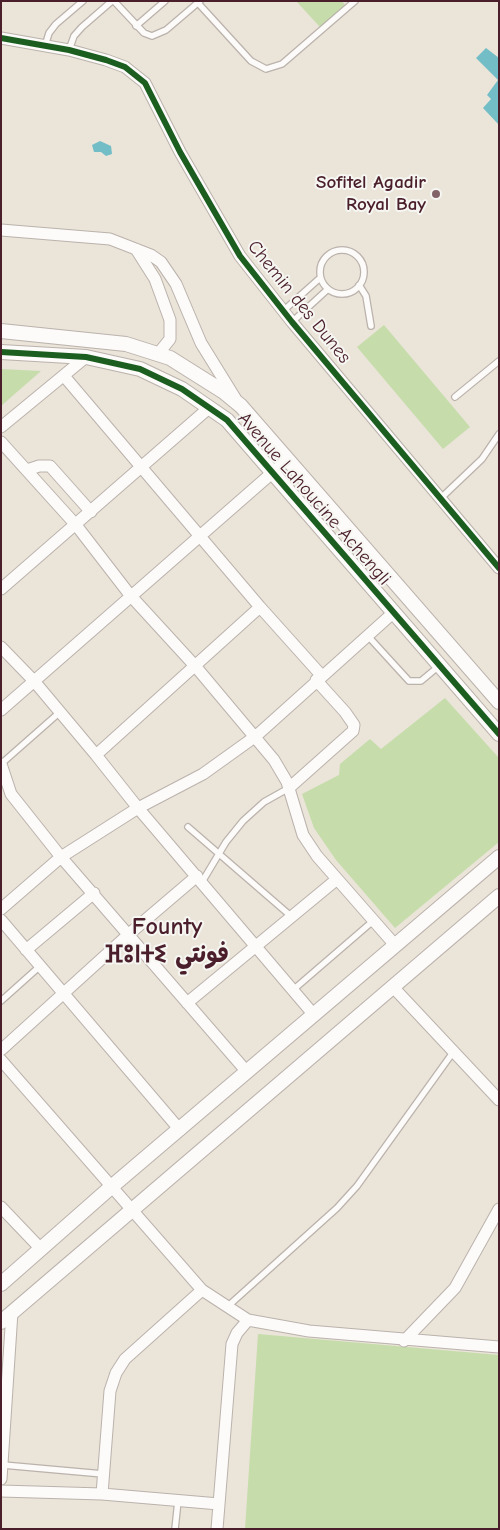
<!DOCTYPE html>
<meta charset="utf-8">
<style>
body{margin:0}
#map{position:relative;width:500px;height:1530px;overflow:hidden;background:#eae4d9;font-family:"Comic Neue",sans-serif}
canvas{display:block}
.frame{position:absolute;inset:0;border:2px solid #4a1f2b;pointer-events:none}
</style>
<div id="map">
<canvas width="500" height="1530"></canvas>
<div class="frame"></div>
</div>
<script>
const g = document.querySelector('canvas').getContext('2d');
g.lineJoin = 'round';
function fill(path, color) {
  g.fillStyle = color;
  g.fill(path, 'evenodd');
}
function shape(rows) {
  const path = new Path2D();
  for (const r of rows) {
    if (r.length === 3) {
      path.moveTo(r[0] + r[2], r[1]);
      path.arc(r[0], r[1], r[2], 0, 2 * Math.PI);
      continue;
    }
    path.moveTo(r[0], r[1]);
    for (let i = 2; i < r.length; i += 2) path.lineTo(r[i], r[i + 1]);
  }
  return path;
}
function strokePath(path, color, width, dash) {
  g.strokeStyle = color;
  g.lineWidth = width;
  g.lineCap = dash ? 'butt' : 'round';
  g.setLineDash(dash || []);
  g.stroke(path);
}
function drawText(font, color, halo, rows, align = 'center') {
  g.font = font + ' "Comic Neue","Playpen Sans Arabic","Noto Sans Tifinagh",sans-serif';
  g.lineWidth = 4;
  g.setLineDash([]);
  g.textBaseline = 'middle';
  g.strokeStyle = halo;
  g.fillStyle = color;
  for (const [text, x, y, turn = 0] of rows) {
    g.save();
    g.translate(x, y);
    g.rotate((+turn || 0) * Math.PI / 180);
    g.textAlign = isNaN(turn) ? turn : align;
    if (halo) g.strokeText(text, 0, 0);
    g.fillText(text, 0, 0);
    g.restore();
  }
}
fill(shape([
 [296,1,342,1,345,5,320,27],
 [384,325,470,427,443,449,357,347],
 [1,369,41,371,1,406],
 [445,698,499,758,499,842,395,928,336,860,314,828,302,794,339,775,340,764,370,739,381,749],
 [258,1334,499,1355,499,1529,245,1529]
]), '#c6ddab');
fill(shape([
 [486,48,499,58,499,125,483,108,491,99,487,95,498,80,476,58],
 [100,141,111,146,112,154,106,156,101,152,94,152,92,145]
]), '#73bec6');
const service = shape([
 [114,1,144,33,152,36,166,30,200,1],
 [198,3,251,61,266,69,282,64,355,1],
 [136,26,165,1],
 [45,46,49,33,56,24,83,1],
 [69,50,74,36,82,27,112,1],
 [342,272,22],
 [359,285,366,296,371,326],
 [283,311,320,278],
 [292,322,328,289],
 [455,397,499,361],
 [441,498,482,459,499,434],
 [367,635,409,681,421,681,439,666],
 [1,764,60,712],
 [188,827,292,917],
 [202,882,226,842,243,821,264,802,289,788],
 [293,990,373,921],
 [1,1001,39,967],
 [227,1307,337,1208,357,1186,454,1051],
 [3,1465,103,1474],
 [175,1529,178,1501]
]);
const minor = shape([
 [1,38,69,50,106,60,125,67,145,83,180,152,240,256,292,322,499,568],
 [1,230,110,239,151,255,161,262,176,284,201,343,235,398],
 [136,249,155,279,170,320,170,339,158,354],
 [64,376,260,607,321,675],
 [1,427,86,357],
 [1,442,76,525,130,595,196,667,274,760,287,782,303,835,317,856,395,945],
 [27,470,39,466,50,466,91,512],
 [1,589,210,407],
 [1,647,34,681,96,755,138,808,314,1015],
 [1,710,288,459],
 [96,755,260,607],
 [1,764,11,794,61,857,247,1072],
 [289,788,353,731,354,725,345,712,316,680],
 [1,909,61,857,138,808,203,774,256,736,393,613],
 [1,920,180,1130],
 [26,950,94,893],
 [392,986,499,1100],
 [187,1003,336,880],
 [1,1050,129,934,197,876],
 [1,1060,202,1290,248,1320,309,1331,499,1347],
 [1,1207,41,1249],
 [404,1341,455,1288,499,1209],
 [1,1479,12,1312],
 [1,1491,102,1494,219,1504],
 [102,1494,110,1391,116,1373,125,1359,202,1290],
 [217,1529,232,1344,237,1333,248,1320]
]);
const tertiary = shape([
 [1,331,126,344,170,358,224,392,241,406,499,702],
 [1,352,86,357,140,369,182,389,227,420,499,734],
 [1,1284,110,1188,499,857],
 [1,1322,499,896]
]);
strokePath(service, '#bbb2ac', 8);
strokePath(minor, '#bbb2ac', 13);
strokePath(tertiary, '#bbb2ac', 16);
strokePath(service, '#fcfbf9', 5.5);
strokePath(minor, '#fcfbf9', 11);
strokePath(tertiary, '#fcfbf9', 14);
strokePath(shape([
 [1,38,69,50,106,60,125,67,145,83,180,152,240,256,292,322,499,568],
 [1,352,86,357,140,369,182,389,227,420,499,734]
]), '#1b5e20', 6);
for (const [x, y, r, color] of [
 [436,194,5,"#826468"]
]) {
  const dot = new Path2D();
  dot.arc(x, y, r, 0, 2 * Math.PI);
  g.fillStyle = color;
  g.fill(dot);
  strokePath(dot, '#f6f6f2', 2);
}
drawText('bold 19px', '#4a1f2b', '#f6f6f2', [
 ["Sofitel Agadir",426,183],
 ["Royal Bay",426,205]
], 'right');
drawText('19px', '#4a1f2b', '#f6f6f2', [
 ["Chemin des Dunes",299,302,51],
 ["Avenue Lahoucine Achengli",314,499,49]
]);
drawText('bold 24px', '#4a1f2b', '#f6f6f2', [
 ["Founty",167,927],
 ["ⴼⵓⵏⵜⵉ فونتي",167,955]
]);
</script>
